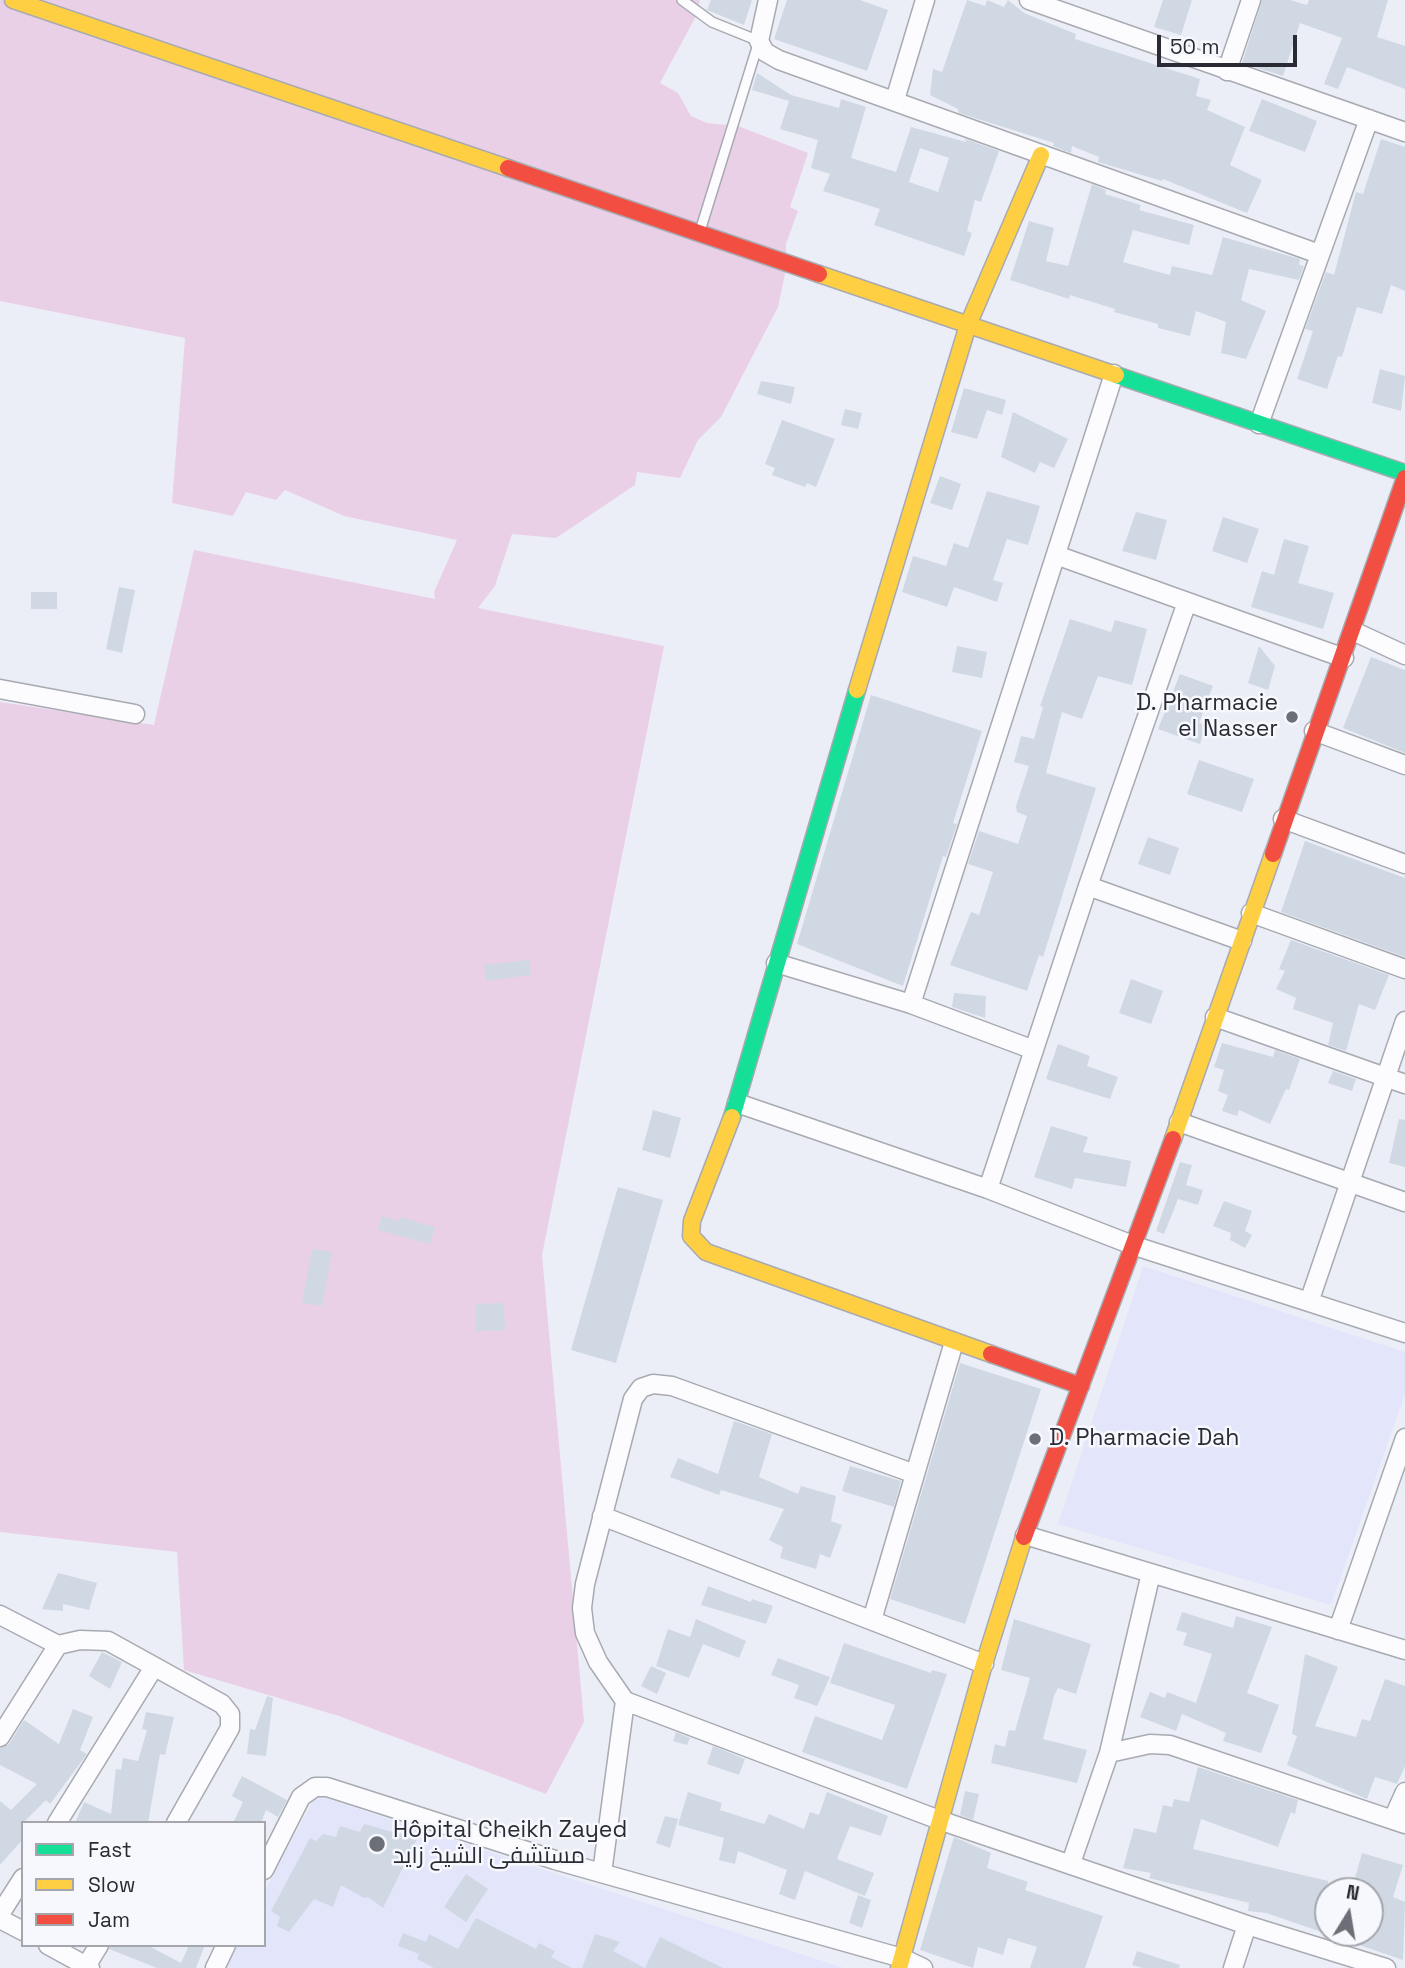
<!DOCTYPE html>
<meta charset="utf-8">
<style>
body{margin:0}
#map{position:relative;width:1405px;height:1968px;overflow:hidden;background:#eceef7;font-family:"Space Grotesk",sans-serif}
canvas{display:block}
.legend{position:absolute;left:21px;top:1821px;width:245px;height:126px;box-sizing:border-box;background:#f7f8fd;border:2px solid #a5a6ac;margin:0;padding:9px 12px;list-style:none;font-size:21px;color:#292a33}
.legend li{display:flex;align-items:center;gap:14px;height:35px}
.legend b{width:35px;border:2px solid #a5a6ac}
.north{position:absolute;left:1314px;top:1877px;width:70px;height:70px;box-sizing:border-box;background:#f7f8fd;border:2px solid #a5a6ac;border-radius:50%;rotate:11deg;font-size:19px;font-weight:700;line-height:28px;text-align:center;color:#292a33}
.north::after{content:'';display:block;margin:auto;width:24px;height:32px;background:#6d6f78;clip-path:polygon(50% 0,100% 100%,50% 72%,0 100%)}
.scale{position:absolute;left:1157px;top:35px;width:140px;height:32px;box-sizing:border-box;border:4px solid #292a33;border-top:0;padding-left:9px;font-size:21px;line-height:24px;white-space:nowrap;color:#292a33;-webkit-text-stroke:5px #f7f8fd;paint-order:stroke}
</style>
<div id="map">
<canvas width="1405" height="1968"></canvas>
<ul class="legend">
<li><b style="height:9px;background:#16e098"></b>Fast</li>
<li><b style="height:9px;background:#ffcf43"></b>Slow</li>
<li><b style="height:9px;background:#f24e42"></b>Jam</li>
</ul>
<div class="north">N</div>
<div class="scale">50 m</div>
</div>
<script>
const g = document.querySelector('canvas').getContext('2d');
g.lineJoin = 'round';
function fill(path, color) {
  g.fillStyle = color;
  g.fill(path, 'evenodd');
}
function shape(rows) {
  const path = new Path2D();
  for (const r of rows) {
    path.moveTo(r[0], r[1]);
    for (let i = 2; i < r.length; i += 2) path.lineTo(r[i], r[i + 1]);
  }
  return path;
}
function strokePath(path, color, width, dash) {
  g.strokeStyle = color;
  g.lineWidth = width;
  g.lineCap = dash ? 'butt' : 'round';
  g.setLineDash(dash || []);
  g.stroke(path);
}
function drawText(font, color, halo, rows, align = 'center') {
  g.font = font + ' "Space Grotesk",Cairo,sans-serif';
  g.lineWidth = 5;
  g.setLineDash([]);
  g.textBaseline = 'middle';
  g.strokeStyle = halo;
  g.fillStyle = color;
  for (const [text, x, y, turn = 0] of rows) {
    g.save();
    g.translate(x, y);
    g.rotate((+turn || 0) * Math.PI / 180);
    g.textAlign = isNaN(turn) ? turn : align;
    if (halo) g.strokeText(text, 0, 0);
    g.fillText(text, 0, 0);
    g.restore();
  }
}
fill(shape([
 [1143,1266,1405,1352,1405,1394,1331,1605,1058,1524],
 [316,1795,844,1968,223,1968,235,1945,264,1945,264,1892]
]), '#e3e6fb');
fill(shape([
 [0,0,700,0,695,18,660,83,678,93,691,116,707,123,738,126,808,153,790,207,798,211,786,244,786,269,778,307,721,417,698,440,680,478,637,472,635,485,556,538,512,534,495,586,478,608,664,646,542,1255,584,1722,546,1794,339,1716,184,1670,177,1552,0,1532,0,702,154,725,194,550,435,599,434,592,457,540,344,516,285,490,276,500,246,492,233,516,172,503,185,338,0,301]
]), '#ead0e6');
fill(shape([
 [711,0,752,0,744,25,707,10],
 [787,0,860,0,888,10,867,71,774,39],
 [967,0,985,6,987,0,1004,7,1008,0,1024,13,1076,34,1075,39,1200,79,1196,96,1211,100,1207,110,1245,127,1230,165,1262,180,1247,213,1163,179,1162,181,1098,162,1099,157,1072,146,1071,153,1053,146,1054,143,959,113,958,109,930,95,933,69,942,72],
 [1163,0,1192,0,1181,35,1154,27],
 [1262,0,1290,0,1307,5,1309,0,1388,0,1377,37,1405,46,1405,89,1347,67,1338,89,1324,84,1342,38,1300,23,1283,76,1242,63],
 [757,73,791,95,839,108,841,99,866,107,851,158,896,172,911,127,966,142,965,139,999,151,981,202,975,200,967,231,972,233,964,256,874,225,880,209,823,191,830,174,811,168,818,140,780,129,789,101,752,90],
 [920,148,949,158,938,192,909,182],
 [1262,99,1317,121,1305,152,1249,131],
 [1381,139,1405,147,1405,291,1391,285,1382,314,1357,307,1342,357,1338,356,1327,389,1297,379,1313,331,1305,329,1326,272,1334,275,1356,192,1363,194],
 [1092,184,1106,190,1105,194,1141,205,1139,210,1194,225,1189,245,1133,230,1123,262,1170,275,1172,266,1212,275,1223,237,1300,259,1299,265,1304,266,1299,280,1249,269,1241,300,1266,311,1246,359,1221,353,1226,322,1196,311,1190,336,1158,328,1158,324,1114,312,1115,309,1070,295,1069,299,1010,280,1029,221,1054,228,1046,261,1068,266],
 [1380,369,1405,376,1401,411,1372,403],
 [761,381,795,387,791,404,757,394],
 [964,388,1006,400,1002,415,987,410,977,439,951,432],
 [845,409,862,413,858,429,841,425],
 [1013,412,1068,439,1054,468,1040,462,1035,473,1001,457],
 [782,420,835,439,816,487,807,483,805,487,772,475,775,468,765,464],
 [940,476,961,484,952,510,930,503],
 [987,491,1040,506,1028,545,1007,539,993,580,1003,583,997,602,954,587,947,607,902,592,913,556,946,566,954,543,968,548],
 [1136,512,1167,520,1156,560,1122,551],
 [1223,517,1259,529,1247,563,1212,551],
 [1284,539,1309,546,1298,583,1334,593,1323,629,1251,607,1262,571,1274,575],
 [119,587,135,590,122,653,106,649],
 [31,592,57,592,57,609,31,609],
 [1070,619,1111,632,1115,620,1147,629,1132,685,1098,676,1082,719,1062,712,1046,773,1096,788,1043,957,1039,955,1027,991,950,965,971,912,979,915,993,872,968,864,979,831,1018,844,1027,816,1017,812,1016,806,1029,766,1014,762,1021,736,1034,739,1043,707,1040,706],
 [957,646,987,652,982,678,952,672],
 [1259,646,1275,666,1268,690,1248,683],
 [1371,657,1405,670,1405,753,1343,728],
 [1180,674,1213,686,1199,723,1206,725,1200,744,1158,729],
 [871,695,982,731,953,823,957,824,946,857,943,856,903,986,797,944],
 [1199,760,1254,779,1242,812,1187,794],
 [1148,837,1179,848,1170,875,1138,864],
 [1305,841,1405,878,1405,957,1281,912],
 [1291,940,1389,975,1375,1010,1359,1004,1346,1051,1328,1045,1333,1023,1293,1009,1296,998,1276,989,1285,971,1279,969],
 [529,960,531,975,486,981,484,965],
 [1131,979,1163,991,1151,1024,1119,1013],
 [954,993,986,996,985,1018,952,1007],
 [1222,1043,1273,1057,1275,1050,1300,1059,1289,1090,1286,1089,1270,1124,1239,1110,1237,1116,1222,1111,1228,1095,1218,1091,1224,1070,1214,1067],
 [1058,1044,1090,1056,1087,1066,1118,1077,1110,1099,1046,1079],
 [1333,1071,1356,1079,1352,1091,1328,1083],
 [653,1110,681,1118,670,1158,642,1150],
 [1399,1119,1405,1120,1405,1167,1389,1163],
 [1051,1126,1088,1137,1083,1152,1131,1161,1126,1187,1075,1178,1072,1189,1034,1177],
 [1180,1162,1192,1165,1186,1185,1203,1190,1198,1205,1178,1199,1164,1234,1156,1231],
 [618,1187,663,1200,616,1363,571,1350],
 [1224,1201,1252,1211,1245,1231,1252,1235,1245,1248,1230,1240,1231,1233,1213,1226],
 [382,1216,399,1221,400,1217,435,1227,430,1244,378,1230],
 [312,1249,332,1252,322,1306,302,1303],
 [504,1303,505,1330,476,1331,476,1304],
 [960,1363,1041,1389,965,1624,890,1599],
 [734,1421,772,1434,759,1477,798,1494,801,1486,836,1496,831,1521,842,1525,830,1558,820,1554,816,1569,780,1558,783,1547,769,1540,784,1509,721,1490,719,1495,670,1477,678,1458,718,1474],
 [850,1466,901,1481,894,1507,842,1491],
 [58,1573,97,1583,89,1610,63,1604,63,1611,42,1609],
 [708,1586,751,1602,752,1599,773,1606,766,1624,701,1605],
 [1182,1612,1233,1628,1236,1616,1272,1627,1247,1693,1279,1705,1261,1753,1223,1741,1226,1733,1182,1714,1176,1731,1140,1717,1150,1692,1165,1698,1167,1692,1196,1703,1212,1654,1183,1645,1187,1633,1176,1630],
 [696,1619,746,1641,739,1658,703,1644,689,1678,656,1666,668,1629,690,1637],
 [1014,1619,1091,1644,1076,1694,1058,1688,1054,1696,1043,1739,1087,1750,1077,1783,991,1763,995,1744,1005,1747,1009,1730,1015,1731,1030,1678,1001,1670],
 [844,1643,931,1673,932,1670,947,1674,907,1789,802,1752,815,1716,882,1740,895,1705,830,1683],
 [102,1652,122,1662,110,1689,89,1676],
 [1305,1654,1338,1667,1315,1726,1356,1737,1362,1719,1370,1721,1385,1679,1405,1686,1405,1766,1397,1784,1375,1777,1367,1799,1287,1765,1297,1736,1292,1734],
 [778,1658,830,1677,817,1706,794,1698,799,1685,771,1675],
 [651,1666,666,1673,657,1694,641,1686],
 [267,1696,273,1698,266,1756,247,1754,250,1729,255,1730],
 [73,1709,93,1717,80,1750,87,1754,50,1804,46,1800,23,1823,23,1839,0,1865,0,1801,11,1810,37,1784,0,1765,0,1748,9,1744,24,1720,59,1744],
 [146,1712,174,1717,165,1755,160,1754,148,1823,75,1823,84,1802,111,1814,116,1769,121,1770,123,1758,138,1761,147,1730,142,1729],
 [676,1732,690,1738,687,1745,673,1741],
 [713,1746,745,1759,739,1775,707,1764],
 [1198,1767,1298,1800,1295,1814,1291,1812,1278,1847,1201,1819,1193,1849,1328,1881,1328,1933,1370,1933,1370,1890,1353,1885,1362,1853,1403,1865,1393,1897,1405,1902,1403,1960,1266,1913,1248,1911,1249,1903,1149,1878,1151,1873,1123,1868,1134,1828,1156,1833,1163,1805,1172,1807,1174,1799,1189,1802],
 [242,1776,287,1800,278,1817,266,1810,261,1823,233,1823,243,1802,232,1796],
 [965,1791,979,1794,973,1820,960,1815],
 [688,1792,722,1803,720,1810,764,1824,769,1814,804,1829,810,1812,819,1815,827,1792,888,1816,881,1836,850,1826,837,1859,874,1873,865,1896,805,1871,795,1900,779,1894,787,1870,738,1851,735,1864,719,1860,724,1838,678,1825],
 [665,1816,678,1819,670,1848,656,1843],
 [364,1824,417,1839,383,1908,368,1897,364,1898,341,1885,333,1907,314,1899,289,1932,277,1926,280,1917,271,1911,310,1838,316,1841,323,1834,336,1837,340,1826,360,1832],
 [954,1837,991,1853,987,1868,1028,1882,1025,1890,1103,1916,1085,1968,1030,1968,1037,1947,1008,1938,1003,1955,978,1947,973,1968,920,1950],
 [466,1874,488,1889,466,1922,444,1907],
 [858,1895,871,1900,862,1928,849,1923],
 [476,1918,536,1949,539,1943,555,1951,551,1957,572,1968,434,1968,417,1959,419,1954,398,1946,403,1933,426,1942,429,1934,458,1949],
 [595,1934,620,1942,613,1951,645,1968,660,1937,723,1968,582,1968],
 [110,1945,147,1945,181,1963,189,1945,205,1945,196,1968,157,1968,109,1949],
 [1137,1951,1180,1965,1179,1968,1143,1968,1132,1965]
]), '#d0d8e3');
const lane = shape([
 [682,0,712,22,759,41,700,231]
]);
const street = shape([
 [768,0,759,41,765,52,779,60,1319,254],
 [1029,0,1405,132],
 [1227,71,1251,0],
 [895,100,925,0],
 [1259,424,1369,119],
 [1056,555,1344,658],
 [1353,631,1405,655],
 [0,689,135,714],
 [1314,731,1405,765],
 [1283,819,1405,864],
 [1088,886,1242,941],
 [1251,913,1405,969],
 [776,963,911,1004,1034,1050],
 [911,1004,1114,374],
 [1215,1017,1405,1084],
 [737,1103,988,1189,1135,1246,1405,1333],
 [1179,1122,1405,1202],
 [988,1189,1088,886,1187,602],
 [1309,1302,1405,1021],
 [602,1516,984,1664],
 [1025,1535,1405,1650],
 [0,1615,58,1645,80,1640,108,1641,222,1704,230,1714,230,1728,176,1823],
 [872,1620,954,1342],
 [1338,1630,1405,1438],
 [625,1701,942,1821,1247,1925,1386,1968],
 [0,1737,58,1645],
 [1109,1753,1151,1573],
 [1393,1819,1405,1792],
 [57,1823,154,1667],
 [1071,1863,1109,1753,1150,1744,1170,1745,1405,1824],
 [264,1870,301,1797,315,1787,327,1787,555,1860,902,1958,923,1968],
 [602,1873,625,1701,598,1662,585,1633,582,1608,585,1584,633,1399,641,1388,653,1384,672,1386,915,1474],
 [0,1914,23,1878],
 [0,1919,23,1931],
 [48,1945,90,1968],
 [85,1968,99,1945],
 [215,1968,226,1945],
 [1233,1968,1247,1925]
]);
const fast = shape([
 [1116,375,1405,473],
 [732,1117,857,690]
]);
const slow = shape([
 [13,0,508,168],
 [819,274,1116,375],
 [857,690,968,325,1041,155],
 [732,1117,692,1221,691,1236,706,1252,991,1354],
 [1173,1139,1273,854],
 [899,1968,984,1664,1024,1537]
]);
const jam = shape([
 [508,168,819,274],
 [1273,854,1405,478],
 [991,1354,1081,1386],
 [1024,1537,1173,1139]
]);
strokePath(lane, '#a8aab2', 12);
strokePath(street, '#a8aab2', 21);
strokePath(fast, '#a8aab2', 19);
strokePath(slow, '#a8aab2', 19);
strokePath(jam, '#a8aab2', 19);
strokePath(lane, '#fcfcfe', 9);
strokePath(street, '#fcfcfe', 18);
strokePath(fast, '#16e098', 16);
strokePath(slow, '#ffcf43', 16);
strokePath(jam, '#f24e42', 16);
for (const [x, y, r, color] of [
 [1292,717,7,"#6d6f78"],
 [1035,1439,7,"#6d6f78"],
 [377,1844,9,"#6d6f78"]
]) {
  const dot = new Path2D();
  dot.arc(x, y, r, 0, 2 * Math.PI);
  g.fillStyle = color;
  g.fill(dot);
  strokePath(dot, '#f7f8fd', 2.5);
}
drawText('23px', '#292a33', '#f7f8fd', [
 ["D. Pharmacie",1278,704,"right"],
 ["el Nasser",1278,730,"right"],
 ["D. Pharmacie Dah",1049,1439],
 ["Hôpital Cheikh Zayed",393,1831],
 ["مستشفى الشيخ زايد",393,1857]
], 'left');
</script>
